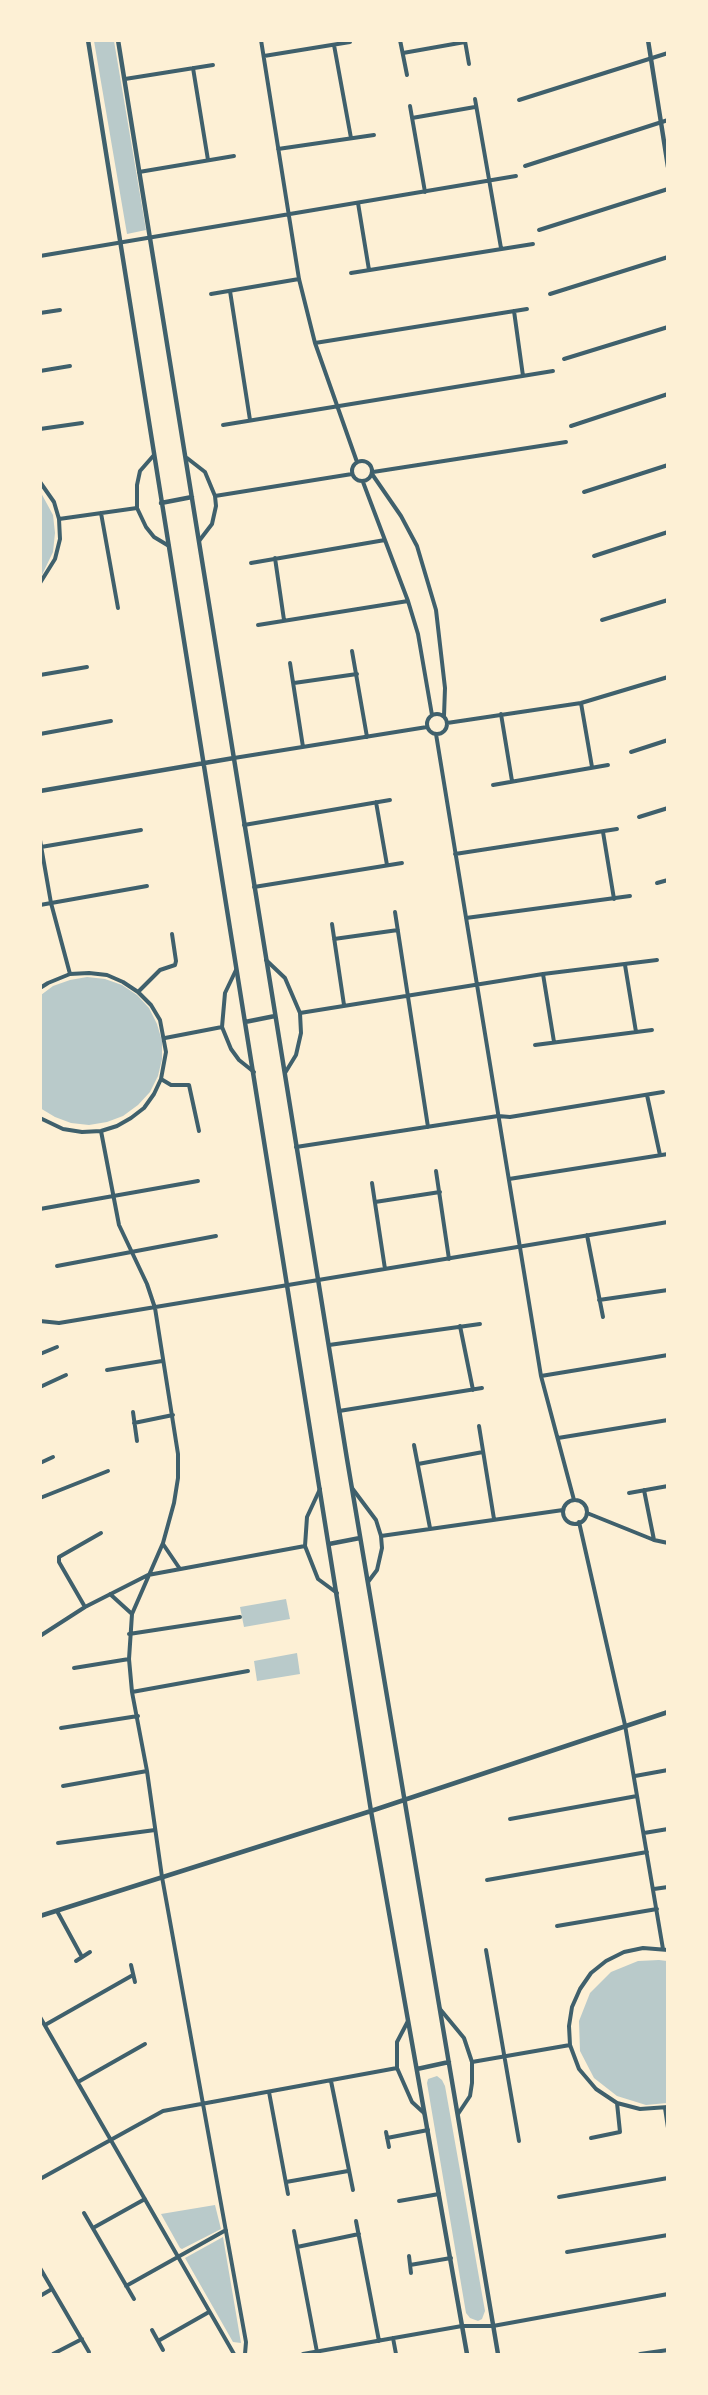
<!DOCTYPE html>
<style>
body{margin:0}
#map{position:relative;width:708px;height:2395px;overflow:hidden;background:#fdf0d5;font-family:Arial,sans-serif}
canvas{display:block}
.frame{position:absolute;inset:0;border:42px solid #fdf0d5;pointer-events:none}
</style>
<div id="map">
<canvas width="708" height="2395"></canvas>
<div class="frame"></div>
</div>
<script>
const g = document.querySelector('canvas').getContext('2d');
g.lineJoin = 'round';
function fill(path, color) {
  g.fillStyle = color;
  g.fill(path, 'evenodd');
}
function shape(rows) {
  const path = new Path2D();
  for (const r of rows) {
    if (r.length === 3) {
      path.moveTo(r[0] + r[2], r[1]);
      path.arc(r[0], r[1], r[2], 0, 2 * Math.PI);
      continue;
    }
    path.moveTo(r[0], r[1]);
    for (let i = 2; i < r.length; i += 2) path.lineTo(r[i], r[i + 1]);
  }
  return path;
}
function strokePath(path, color, width, dash) {
  g.strokeStyle = color;
  g.lineWidth = width;
  g.lineCap = dash ? 'butt' : 'round';
  g.setLineDash(dash || []);
  g.stroke(path);
}
fill(shape([
 [94,41,114,41,146,230,127,234],
 [40,491,53,515,55,533,53,552,41,577],
 [87,977,105,979,122,985,137,995,149,1008,157,1024,162,1041,162,1059,158,1076,150,1092,138,1105,123,1116,107,1122,89,1125,71,1123,55,1117,40,1108,41,995,53,986,70,980],
 [286,1599,290,1619,244,1627,240,1607],
 [297,1653,300,1674,257,1681,254,1661],
 [659,1960,667,1961,667,2103,646,2105,617,2096,594,2078,580,2051,579,2021,590,1993,611,1972,638,1961],
 [437,2076,442,2080,445,2086,485,2311,482,2319,478,2321,470,2318,466,2313,427,2083,428,2079],
 [215,2205,221,2229,182,2249,180,2248,161,2214],
 [223,2237,241,2343,233,2342,185,2258]
]), '#b9caca');
strokePath(shape([
 [261,40,299,279,315,343,357,462],
 [400,40,407,75],
 [465,41,469,64],
 [334,45,351,138],
 [403,53,465,42],
 [264,56,350,42],
 [193,68,208,160],
 [125,79,213,65],
 [475,99,501,248],
 [519,100,668,53],
 [410,106,425,192],
 [412,118,475,107],
 [278,149,374,135],
 [525,166,668,120],
 [139,172,234,156],
 [358,203,369,270],
 [539,230,668,189],
 [40,256,516,176],
 [351,273,533,244],
 [230,291,250,420],
 [211,294,299,279],
 [550,294,668,257],
 [514,311,523,376],
 [40,313,60,310],
 [315,343,527,309],
 [564,359,668,327],
 [40,371,70,366],
 [223,425,553,371],
 [571,426,668,394],
 [40,429,82,423],
 [154,455,140,471,137,485,137,508,146,527,154,537,169,546],
 [187,458,205,472,215,496,216,506,212,524,199,541],
 [362,471,10],
 [373,472,566,442],
 [372,474,401,516,417,546,436,610,445,688,444,716],
 [40,482,54,502,59,519,60,539,55,559,40,583],
 [363,482,408,601,418,634,432,715],
 [584,492,668,465],
 [215,496,352,474],
 [101,513,118,608],
 [59,519,137,508],
 [594,556,668,532],
 [275,558,284,620],
 [251,563,385,540],
 [602,620,668,600],
 [258,625,408,601],
 [352,651,367,737],
 [290,663,303,747],
 [40,675,87,667],
 [294,683,357,674],
 [581,703,592,767],
 [437,724,10],
 [501,714,512,781],
 [447,723,581,703,668,677],
 [40,734,111,721],
 [436,734,541,1376,574,1500],
 [631,752,668,740],
 [234,758,427,727],
 [493,785,608,765],
 [376,802,387,865],
 [639,817,668,808],
 [244,825,390,800],
 [603,832,614,899],
 [40,840,51,903,70,974],
 [41,847,141,830],
 [455,854,617,829],
 [657,883,668,880],
 [254,887,402,863],
 [40,905,147,886],
 [395,912,428,1127],
 [466,918,630,896],
 [332,924,344,1005],
 [334,939,398,930],
 [266,960,285,978,300,1013,301,1033,296,1055,285,1073],
 [625,965,636,1032],
 [236,970,225,993,222,1027,231,1049,239,1060,254,1072],
 [543,974,554,1042],
 [40,988,48,983,70,974,89,973,107,975,123,982,138,992,151,1005,160,1020,166,1052,161,1079,154,1094,144,1108,131,1118,117,1126,101,1131,82,1132,63,1129,40,1118],
 [138,992,160,970,175,965,176,961,172,934],
 [300,1013,543,974,657,960],
 [165,1038,222,1027],
 [535,1045,652,1030],
 [161,1079,171,1085,189,1085,199,1131],
 [647,1095,660,1155],
 [101,1131,119,1225,147,1284,155,1308,178,1454,178,1478,174,1503,163,1543,132,1614,129,1659,132,1692,147,1771,162,1877,246,2342,245,2354],
 [296,1147,498,1116,510,1117,663,1092],
 [436,1171,449,1259],
 [509,1179,668,1154],
 [372,1183,385,1269],
 [375,1202,440,1192],
 [40,1209,198,1181],
 [587,1235,603,1317],
 [57,1266,216,1236],
 [599,1300,668,1290],
 [40,1321,59,1323,668,1222],
 [460,1326,473,1390],
 [329,1345,480,1324],
 [40,1354,57,1347],
 [107,1370,162,1361],
 [541,1376,668,1355],
 [40,1387,66,1375],
 [339,1411,482,1388],
 [133,1412,137,1441],
 [134,1423,173,1415],
 [479,1426,494,1519],
 [558,1438,668,1420],
 [414,1445,430,1528],
 [40,1463,53,1457],
 [418,1464,483,1452],
 [352,1488,376,1520,381,1536,382,1548,377,1570,368,1582],
 [320,1489,307,1517,305,1546,318,1579,337,1593],
 [644,1490,654,1540],
 [629,1493,668,1486],
 [40,1498,108,1471],
 [575,1512,12],
 [587,1513,654,1540,668,1543],
 [579,1522,625,1725,663,1949],
 [381,1536,563,1510],
 [163,1544,180,1569],
 [110,1594,132,1614],
 [85,1607,59,1562,59,1557,101,1533],
 [129,1634,240,1617],
 [40,1636,85,1607,148,1575,305,1546],
 [74,1668,129,1659],
 [132,1692,248,1671],
 [61,1728,138,1716],
 [635,1776,668,1770],
 [63,1786,147,1771],
 [510,1819,637,1796],
 [644,1833,668,1829],
 [58,1843,155,1830],
 [487,1880,647,1852],
 [654,1889,668,1887],
 [57,1911,82,1957],
 [557,1926,657,1909],
 [486,1950,519,2141],
 [668,1950,643,1948,624,1952,606,1961,591,1973,580,1989,572,2007,569,2026,570,2045,579,2069,596,2089,617,2103,640,2109,668,2107],
 [76,1961,90,1952],
 [131,1965,135,1982],
 [440,2009,464,2038,472,2062,472,2083,470,2096,458,2114],
 [40,2017,234,2354],
 [408,2021,397,2042,397,2068,412,2102,424,2113],
 [45,2025,133,1975],
 [472,2062,570,2045],
 [331,2081,353,2190],
 [78,2082,145,2044],
 [269,2092,288,2194],
 [665,2108,668,2128],
 [386,2132,389,2147],
 [387,2138,428,2130],
 [591,2138,620,2132,617,2103],
 [40,2179,163,2111,397,2068],
 [286,2182,348,2171],
 [559,2197,668,2178],
 [399,2201,439,2194],
 [84,2213,134,2299],
 [356,2221,379,2341],
 [93,2228,145,2199],
 [294,2231,317,2352],
 [297,2247,359,2234],
 [567,2252,668,2235],
 [409,2256,411,2273],
 [410,2265,451,2258],
 [40,2268,89,2352],
 [126,2286,226,2230],
 [40,2296,52,2289],
 [152,2330,163,2350],
 [393,2338,396,2354],
 [158,2341,209,2312],
 [53,2354,82,2339],
 [303,2354,462,2326,493,2326,668,2294],
 [640,2354,668,2350]
]), '#3f606c', 4);
strokePath(shape([
 [88,40,371,1811,467,2354],
 [118,40,347,1459,498,2354],
 [648,40,668,167],
 [161,503,192,497],
 [40,791,234,758],
 [245,1022,275,1016],
 [329,1544,360,1538],
 [40,1916,371,1811,668,1712],
 [417,2069,449,2062]
]), '#3f606c', 4.5);
</script>
